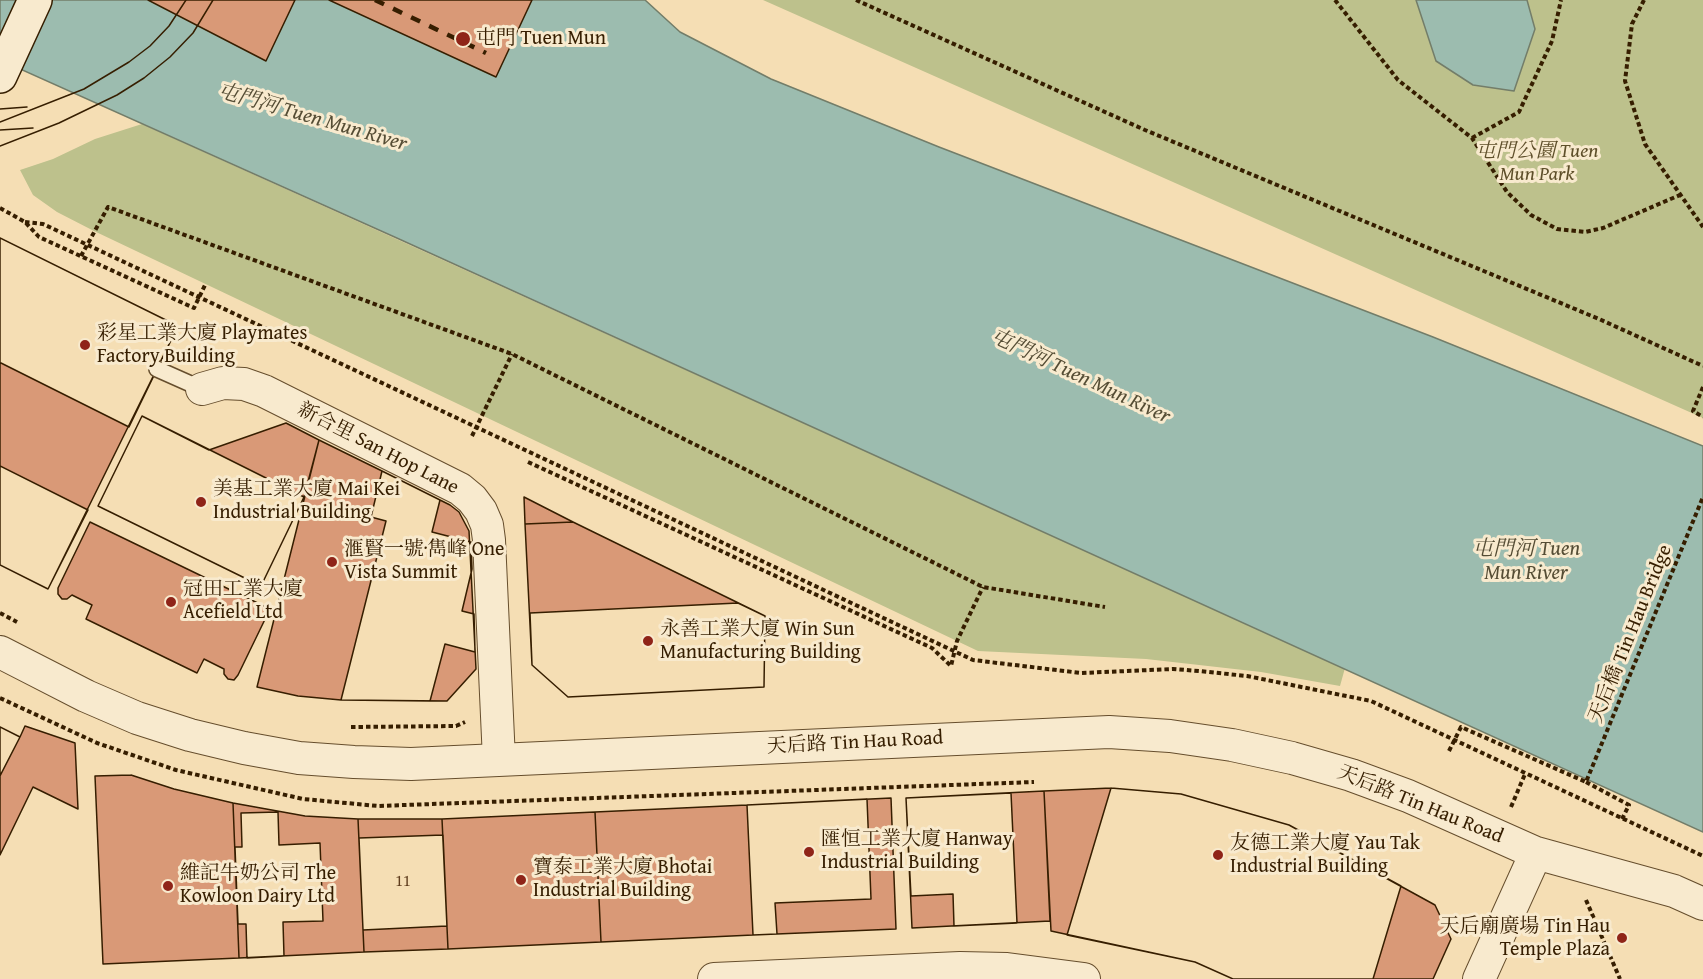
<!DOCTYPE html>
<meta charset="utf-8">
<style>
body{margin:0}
canvas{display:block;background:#f5deb4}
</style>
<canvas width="1703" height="979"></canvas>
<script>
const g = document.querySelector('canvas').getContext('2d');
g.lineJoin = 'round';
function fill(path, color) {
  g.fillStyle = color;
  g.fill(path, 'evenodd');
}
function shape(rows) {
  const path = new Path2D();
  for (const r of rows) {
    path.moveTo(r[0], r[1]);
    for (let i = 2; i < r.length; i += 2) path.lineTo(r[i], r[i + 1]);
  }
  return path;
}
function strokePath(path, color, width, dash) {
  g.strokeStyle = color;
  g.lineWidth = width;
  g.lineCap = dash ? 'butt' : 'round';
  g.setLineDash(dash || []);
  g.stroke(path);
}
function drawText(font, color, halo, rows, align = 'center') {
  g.font = font + ' "Gentium Book Plus","Noto Serif TC",serif';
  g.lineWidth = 6;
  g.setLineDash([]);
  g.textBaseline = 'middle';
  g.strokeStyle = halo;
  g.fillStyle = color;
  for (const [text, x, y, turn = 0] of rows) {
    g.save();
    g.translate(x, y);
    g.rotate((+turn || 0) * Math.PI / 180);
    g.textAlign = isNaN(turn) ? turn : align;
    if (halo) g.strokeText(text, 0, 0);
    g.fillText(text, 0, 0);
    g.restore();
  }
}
fill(shape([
 [763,0,1703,0,1703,418,1236,210],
 [142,124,1345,668,1340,686,1261,672,1146,659,978,651,94,231,57,212,33,195,20,170,53,159,95,139]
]), '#bdc18c');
const water = shape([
 [0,0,645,0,680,32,771,79,939,147,1433,337,1703,446,1703,832,399,239,0,60,0,0],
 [1416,0,1527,0,1535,29,1514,91,1473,85,1436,61,1416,0]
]);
fill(water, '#9cbcaf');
strokePath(water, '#737d69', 1.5);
const building = shape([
 [148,0,295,0,266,61,148,0],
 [329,0,532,0,496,77,329,0],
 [0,238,178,326,129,427,1,363,0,364,0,238],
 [0,238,178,326,48,589,0,565,0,238],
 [142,416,304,497,261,586,98,506,142,416],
 [142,416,209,450,286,423,319,440,304,497,261,586,98,506,142,416],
 [319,440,382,471,371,517,386,521,341,700,298,696,257,687,319,440],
 [0,466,88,510,48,589,0,565,0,466],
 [382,471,440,500,432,532,471,542,472,569,462,611,474,614,475,652,445,644,430,701,341,700,386,521,371,517,382,471],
 [382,471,450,505,459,512,469,531,476,669,447,701,341,700,386,521,371,517,382,471],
 [524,497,573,522,525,524,524,497],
 [90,522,270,609,238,675,234,680,228,679,224,674,224,669,204,659,197,673,86,619,92,605,72,595,67,599,62,599,58,594,58,588,90,522],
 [573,522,765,616,764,687,568,697,532,665,525,524,573,522],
 [738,603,765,616,764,687,568,697,532,665,530,613,738,603],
 [25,726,75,743,78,809,33,787,0,855,0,727,20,737,25,726],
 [0,727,20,737,0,776,0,727],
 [131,775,174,789,233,803,239,958,103,964,95,776,131,775],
 [1111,788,1181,794,1289,825,1401,886,1373,979,1233,979,1195,962,1067,935,1111,788],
 [1111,788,1181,794,1289,825,1435,905,1451,939,1433,979,1233,979,1195,962,1051,931,1044,791,1111,788],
 [1044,791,1050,921,912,928,906,798,1044,791],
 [1011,793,1017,923,954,926,953,894,911,896,906,798,1011,793],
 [891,798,896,929,753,935,747,805,891,798],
 [867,799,871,899,775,903,777,934,753,935,747,805,867,799],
 [233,803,305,816,358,819,364,952,239,958,233,803],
 [747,805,753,935,601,942,595,812,747,805],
 [278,812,279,845,320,843,323,921,283,922,284,956,247,958,246,924,238,924,235,847,242,847,241,813,278,812],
 [595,812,601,942,448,949,442,819,595,812],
 [358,819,442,819,448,949,364,952,358,819],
 [443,835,447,926,363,930,359,838,443,835]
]);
fill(building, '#d99977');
strokePath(building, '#361e00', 1.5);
const lane = shape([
 [157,369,202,389]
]);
const street = shape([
 [202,389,223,383,244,384,264,391,460,489,472,499,481,511,487,525,489,540,499,760],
 [0,652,86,696,137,718,190,735,244,748,299,758,354,762,411,764,1109,732,1170,736,1232,745,1292,758,1351,775,1408,796,1536,853,1674,891,1703,904],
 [714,979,960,968,1007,969,1084,979],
 [1479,979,1536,853]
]);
const secondary = shape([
 [0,76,35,0]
]);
strokePath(lane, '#664e2d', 18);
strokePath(street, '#664e2d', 34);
strokePath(secondary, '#361e00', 36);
strokePath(shape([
 [856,0,1145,130,1599,319,1703,366],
 [1335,0,1398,80,1472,138,1507,192,1531,215,1557,229,1585,232,1603,228,1680,195],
 [1644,0,1632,24,1625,81,1645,144,1703,227],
 [1472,138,1519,112,1552,41,1561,0],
 [0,208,25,222,39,237,194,308,206,283],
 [25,222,43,224,973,660,1081,673,1173,669,1199,671,1247,676,1371,701,1703,856],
 [81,256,108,207,512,354,983,587,1105,607],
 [1703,387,1693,411,1703,417],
 [472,436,512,354],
 [528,462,932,648,951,666,957,641,983,587],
 [0,613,17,622],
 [0,698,97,743,176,770,303,799,378,806,1034,782],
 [351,727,456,726,465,722],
 [1449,751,1461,727,1586,782,1703,497],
 [1586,782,1629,805,1622,819],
 [1511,807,1525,774],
 [1586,900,1620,979]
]), '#361e00', 4, [4.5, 3]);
strokePath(lane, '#f8eace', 15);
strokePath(street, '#f8eace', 32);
strokePath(secondary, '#f8eace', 33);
strokePath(shape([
 [0,109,27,107],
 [0,122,84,89,129,62,150,46,169,26,186,0],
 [0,130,33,128],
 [0,146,59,123,117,95,144,78,170,57,193,33,213,0]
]), '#361e00', 1.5);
strokePath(shape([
 [375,0,486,53]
]), '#361e00', 4.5, [10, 10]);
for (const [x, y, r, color] of [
 [463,39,8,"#8f2418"],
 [85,345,6,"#8f2418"],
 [201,502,6,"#8f2418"],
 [332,562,6,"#8f2418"],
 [171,602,6,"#8f2418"],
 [648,641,6,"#8f2418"],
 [809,852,6,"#8f2418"],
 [1218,855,6,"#8f2418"],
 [521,880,6,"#8f2418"],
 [168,886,6,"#8f2418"],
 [1622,938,6,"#8f2418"]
]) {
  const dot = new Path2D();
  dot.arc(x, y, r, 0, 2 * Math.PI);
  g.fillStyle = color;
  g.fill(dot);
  strokePath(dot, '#f8eace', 2);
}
drawText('16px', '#5f3d1e', null, [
 ["11",403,882]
]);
drawText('20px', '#361e00', '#f8eace', [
 ["屯門 Tuen Mun",476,39],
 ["彩星工業大廈 Playmates",97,334],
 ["Factory Building",97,357],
 ["美基工業大廈 Mai Kei",213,490],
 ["Industrial Building",213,513],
 ["滙賢一號·雋峰 One",344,550],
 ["Vista Summit",344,573],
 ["冠田工業大廈",183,590],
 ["Acefield Ltd",183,613],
 ["永善工業大廈 Win Sun",660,630],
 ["Manufacturing Building",660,653],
 ["匯恒工業大廈 Hanway",821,840],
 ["Industrial Building",821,863],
 ["友德工業大廈 Yau Tak",1230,844],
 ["Industrial Building",1230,867],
 ["寶泰工業大廈 Bhotai",533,868],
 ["Industrial Building",533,891],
 ["維記牛奶公司 The",180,874],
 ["Kowloon Dairy Ltd",180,897],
 ["天后廟廣場 Tin Hau",1610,927,"right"],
 ["Temple Plaza",1610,950,"right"]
], 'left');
drawText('italic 20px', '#5e4f2a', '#f8eace', [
 ["屯門公園 Tuen",1537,152],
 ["Mun Park",1537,175]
]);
drawText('20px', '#361e00', '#f8eace', [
 ["新合里 San Hop Lane",378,449,27],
 ["天后橋 Tin Hau Bridge",1631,634,-68],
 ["天后路 Tin Hau Road",855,743,-3],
 ["天后路 Tin Hau Road",1420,805,22]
]);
drawText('italic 21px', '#554d35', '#f8eace', [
 ["屯門河 Tuen Mun River",312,118,16],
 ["屯門河 Tuen Mun River",1080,377,25],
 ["屯門河 Tuen",1526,550],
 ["Mun River",1526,574]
]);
</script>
